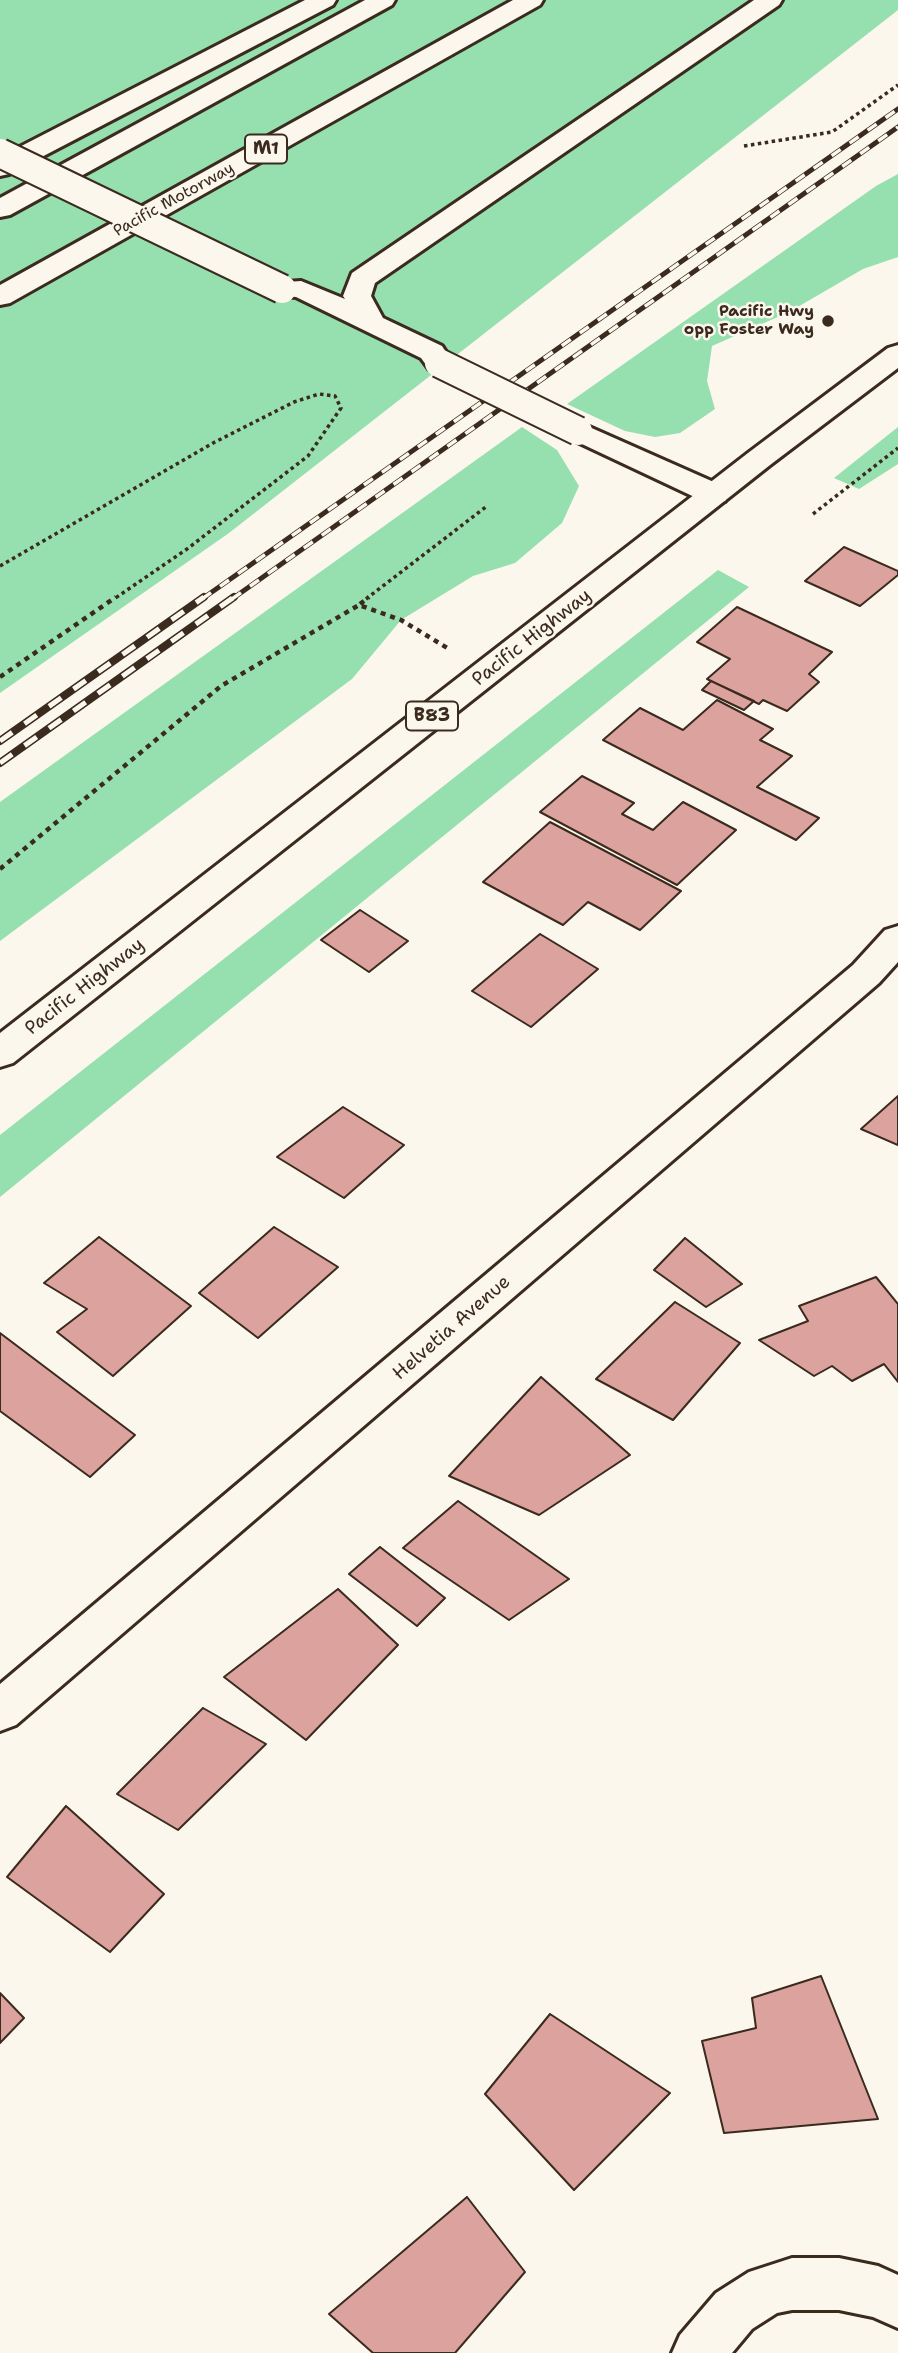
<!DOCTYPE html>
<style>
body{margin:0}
canvas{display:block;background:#fbf7ec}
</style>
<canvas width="898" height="2353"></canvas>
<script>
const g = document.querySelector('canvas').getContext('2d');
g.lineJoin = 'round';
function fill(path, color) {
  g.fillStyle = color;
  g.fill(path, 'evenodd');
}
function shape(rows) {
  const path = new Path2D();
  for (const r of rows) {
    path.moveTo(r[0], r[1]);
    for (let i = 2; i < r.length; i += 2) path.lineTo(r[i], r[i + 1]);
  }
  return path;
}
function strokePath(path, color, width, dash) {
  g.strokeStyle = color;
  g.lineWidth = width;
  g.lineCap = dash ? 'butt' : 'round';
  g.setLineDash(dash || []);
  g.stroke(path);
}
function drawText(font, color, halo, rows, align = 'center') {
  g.font = font + ' "Shantell Sans",sans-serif';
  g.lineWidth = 5;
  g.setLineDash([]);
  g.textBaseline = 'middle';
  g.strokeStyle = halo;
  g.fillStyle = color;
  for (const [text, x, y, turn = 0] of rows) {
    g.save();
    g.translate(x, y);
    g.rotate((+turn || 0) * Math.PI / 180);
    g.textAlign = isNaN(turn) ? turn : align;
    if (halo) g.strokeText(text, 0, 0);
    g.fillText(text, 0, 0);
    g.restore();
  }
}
fill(shape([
 [0,0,898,0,898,10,229,533,0,693],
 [898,174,898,257,863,269,789,312,712,346,707,381,715,409,680,433,655,437,625,431,567,404,876,186],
 [522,427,557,450,579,486,562,523,515,563,473,576,401,620,352,679,0,941,0,802],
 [898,427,898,464,859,489,834,478],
 [718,570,749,587,0,1197,0,1135]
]), '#96dfaf');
const building = shape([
 [844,547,898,571,898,575,860,606,805,581,844,547],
 [737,607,832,652,809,674,819,682,787,711,763,700,759,704,707,679,730,659,697,642,737,607],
 [711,681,754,701,744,710,702,690,711,681],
 [717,700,773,729,760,740,792,756,757,787,819,818,796,840,603,740,640,708,683,730,717,700],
 [582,776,634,803,622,814,653,830,683,802,736,830,677,885,540,812,582,776],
 [550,822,681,891,640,930,588,902,563,925,483,882,550,822],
 [360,910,408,941,369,972,321,940,360,910],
 [540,934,598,969,531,1027,472,991,540,934],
 [898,1096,898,1145,861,1129,898,1096],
 [343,1107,404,1145,344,1198,277,1157,343,1107],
 [274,1227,338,1267,258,1338,199,1293,274,1227],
 [99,1237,191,1306,113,1376,57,1332,87,1309,44,1283,99,1237],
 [685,1238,742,1284,706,1307,654,1270,685,1238],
 [876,1277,898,1304,898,1382,884,1364,852,1381,832,1366,814,1376,759,1340,808,1321,799,1306,876,1277],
 [675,1302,740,1343,673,1420,596,1379,675,1302],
 [0,1333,135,1435,90,1477,0,1411,0,1333],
 [541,1377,630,1455,539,1515,449,1476,541,1377],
 [458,1501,569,1579,509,1620,403,1548,458,1501],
 [380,1547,445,1598,417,1626,349,1574,380,1547],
 [338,1589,398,1645,306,1740,224,1677,338,1589],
 [203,1708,266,1744,178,1830,117,1794,203,1708],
 [66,1806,164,1894,110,1952,7,1877,66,1806],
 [821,1976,878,2119,724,2133,702,2041,756,2028,752,1998,821,1976],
 [0,1993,24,2018,0,2043,0,1993],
 [550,2014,670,2093,574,2190,485,2094,550,2014],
 [467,2197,525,2272,455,2353,373,2353,329,2314,467,2197]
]);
fill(building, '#dca29d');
strokePath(building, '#3b2a1e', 2);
const street = shape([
 [898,926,898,962,879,983,16,1725,0,1731,0,1684,853,965,885,930,898,926],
 [792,2258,839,2258,878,2266,898,2275,898,2328,873,2317,839,2310,792,2310,777,2313,752,2329,732,2353,672,2353,680,2335,716,2293,749,2272,792,2258]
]);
const primary = shape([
 [898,345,898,368,770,465,13,1063,0,1067,0,1033,748,453,888,348,898,345]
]);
const highway = shape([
 [305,0,336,0,333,5,9,174,0,176,0,157,305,0],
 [365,0,395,0,392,5,10,215,0,217,0,198,365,0],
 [513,0,543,0,540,5,10,303,0,305,0,285,513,0],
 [754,0,782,0,779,5,375,283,371,296,383,318,442,346,453,363,449,369,439,372,429,369,421,358,296,297,272,295,268,289,272,283,301,281,345,299,343,296,352,273,754,0],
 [578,422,725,487,729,494,725,501,714,503,703,501,567,437,563,431,567,425,578,422]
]);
strokePath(street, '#3b2a1e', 6);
strokePath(primary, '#3b2a1e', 6);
strokePath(highway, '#3b2a1e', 6);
strokePath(shape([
 [744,146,832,132,898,85],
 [813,514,898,448],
 [0,566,215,442,294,402,319,394,335,396,341,408,308,456,187,549,114,599],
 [366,599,487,506]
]), '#3b2a1e', 3.5, [3.5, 3.5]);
strokePath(shape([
 [360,604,369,597],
 [0,677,116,597],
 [0,869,221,686,359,605,401,620,449,649]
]), '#3b2a1e', 4.5, [5, 5]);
fill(street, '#fbf7ec');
fill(primary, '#fbf7ec');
fill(highway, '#fbf7ec');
const railFar1 = shape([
 [202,599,898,109],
 [232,599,898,127]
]);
const rail = shape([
 [0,741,204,597],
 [0,763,234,597]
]);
strokePath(railFar1, '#3b2a1e', 5);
strokePath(rail, '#3b2a1e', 8);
strokePath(railFar1, '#fbf7ec', 3.5, [11]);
strokePath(rail, '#fbf7ec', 5, [15]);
const highwayBridge = shape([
 [0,153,282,289],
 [439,363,578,431]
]);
strokePath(highwayBridge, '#3b2a1e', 32, []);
strokePath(highwayBridge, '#fbf7ec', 28);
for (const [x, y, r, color] of [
 [828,321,7,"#3b2a1e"]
]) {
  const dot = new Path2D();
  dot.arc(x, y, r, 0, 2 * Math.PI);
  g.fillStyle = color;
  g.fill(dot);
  strokePath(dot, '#fbf7ec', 2.5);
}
drawText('16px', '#3b2a1e', '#fbf7ec', [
 ["Pacific Motorway",174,200,-29]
]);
drawText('bold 16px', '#3b2a1e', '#fbf7ec', [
 ["Pacific Hwy",814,312],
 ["opp Foster Way",814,330]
], 'right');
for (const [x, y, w] of [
 [266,149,42],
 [432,716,52]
]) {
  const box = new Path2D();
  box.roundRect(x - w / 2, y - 14.5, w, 29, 5);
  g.fillStyle = '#fbf7ec';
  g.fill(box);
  strokePath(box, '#3b2a1e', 2);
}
drawText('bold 18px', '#3b2a1e', null, [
 ["M1",266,149],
 ["B83",432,716]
]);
drawText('19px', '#3b2a1e', '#fbf7ec', [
 ["Pacific Highway",532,638,-38],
 ["Pacific Highway",85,987,-38],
 ["Helvetia Avenue",452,1328,-41]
]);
</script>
